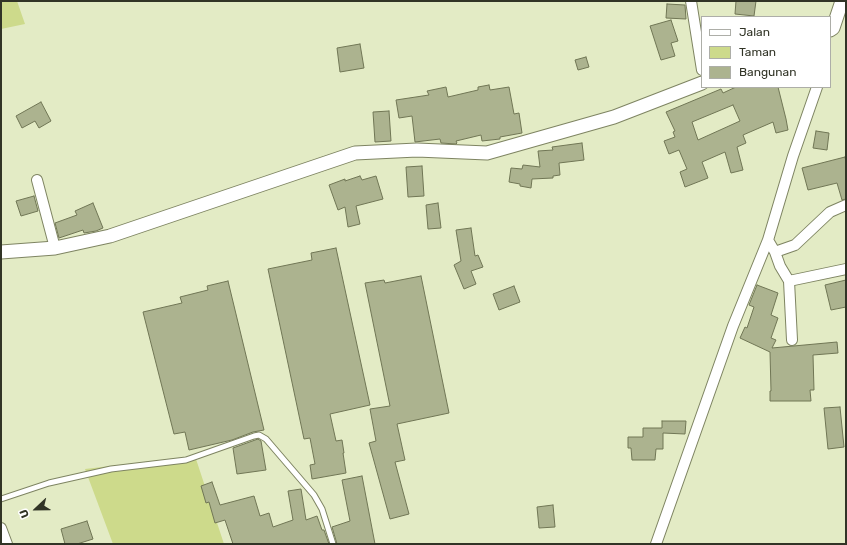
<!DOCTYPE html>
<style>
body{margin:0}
#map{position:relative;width:847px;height:545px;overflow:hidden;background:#e3ebc5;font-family:Rubik,sans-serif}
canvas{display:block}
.frame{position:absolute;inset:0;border:2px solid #313426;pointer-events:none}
.legend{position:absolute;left:701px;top:16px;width:130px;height:72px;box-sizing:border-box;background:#fff;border:1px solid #adaea8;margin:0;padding:5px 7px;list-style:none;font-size:12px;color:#313426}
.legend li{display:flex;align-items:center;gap:8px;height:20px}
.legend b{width:20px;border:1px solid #adaea8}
.north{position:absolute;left:16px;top:489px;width:40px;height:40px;-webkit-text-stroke:3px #fff;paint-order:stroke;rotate:248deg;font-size:11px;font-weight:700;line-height:16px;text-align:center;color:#313426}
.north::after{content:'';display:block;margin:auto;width:14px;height:18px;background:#313426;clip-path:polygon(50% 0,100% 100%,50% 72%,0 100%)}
</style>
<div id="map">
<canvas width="847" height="545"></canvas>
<div class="frame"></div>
<ul class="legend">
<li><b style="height:5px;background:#fff"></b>Jalan</li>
<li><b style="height:11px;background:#cdda8b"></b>Taman</li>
<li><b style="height:11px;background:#acb38f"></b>Bangunan</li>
</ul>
<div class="north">U</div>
</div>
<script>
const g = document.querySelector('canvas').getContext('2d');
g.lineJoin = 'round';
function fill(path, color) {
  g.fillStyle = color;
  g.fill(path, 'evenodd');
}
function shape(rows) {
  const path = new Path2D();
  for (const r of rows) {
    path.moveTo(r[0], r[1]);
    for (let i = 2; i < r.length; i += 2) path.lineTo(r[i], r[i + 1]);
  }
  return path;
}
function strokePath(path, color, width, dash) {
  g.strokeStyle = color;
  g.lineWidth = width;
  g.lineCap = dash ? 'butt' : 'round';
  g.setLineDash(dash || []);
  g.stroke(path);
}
fill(shape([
 [1,1,17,1,25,24,1,29],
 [195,456,224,544,113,544,85,469]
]), '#cdda8b');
const building = shape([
 [736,1,756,1,754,16,735,14,736,1],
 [667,4,685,5,686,19,666,18,667,4],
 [671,20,678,41,671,43,675,56,661,60,650,26,671,20],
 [360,44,364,68,340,72,337,48,360,44],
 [586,57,589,67,578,70,575,60,586,57],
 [489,85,490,90,509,87,514,114,519,113,522,133,500,137,500,139,482,141,481,135,456,141,457,143,456,144,441,143,440,139,415,142,412,116,399,118,396,100,429,95,427,91,446,87,448,97,478,90,478,87,489,85],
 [736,87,778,87,786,119,788,130,776,133,773,122,743,135,746,143,737,147,743,170,731,173,725,152,702,162,708,178,685,187,680,172,687,169,679,150,669,154,664,141,675,137,673,132,675,131,666,112,721,89,723,93,736,87],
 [733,105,740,121,698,140,692,122,733,105],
 [41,102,51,121,39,128,35,121,22,128,16,116,41,102],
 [389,111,391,141,375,142,373,112,389,111],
 [816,131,829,133,827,150,813,148,816,131],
 [582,143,584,160,559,163,560,175,553,176,553,178,532,179,531,188,520,186,520,184,509,182,511,168,522,169,523,165,540,167,538,151,553,150,552,147,582,143],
 [845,157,846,162,846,199,842,200,837,183,808,190,802,168,845,157],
 [422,166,424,196,408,197,406,167,422,166],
 [360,176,362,180,376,176,383,199,356,206,360,224,348,227,345,207,338,210,329,185,345,179,345,181,360,176],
 [34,196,38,211,21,216,16,201,34,196],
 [93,203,103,228,96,231,84,233,83,230,59,238,55,223,77,215,75,211,93,203],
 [438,203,441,228,428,229,426,205,438,203],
 [471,228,475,256,478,255,483,267,471,271,476,284,464,289,454,265,461,261,456,230,471,228],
 [336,248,370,405,330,414,336,441,342,440,344,453,343,453,346,473,312,479,310,465,315,464,310,438,304,439,268,269,312,260,311,253,336,248],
 [421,276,449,413,397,424,405,460,395,462,409,514,390,519,369,443,376,441,370,409,390,406,365,283,384,280,385,283,421,276],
 [846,280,846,307,831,310,825,285,846,280],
 [228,281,264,430,253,432,232,440,189,450,185,432,174,434,143,312,182,303,180,297,208,290,207,286,228,281],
 [757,285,778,293,771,315,778,318,771,338,776,340,772,348,837,342,838,353,813,355,814,390,810,390,811,401,770,401,770,391,771,391,770,352,740,338,745,327,747,328,754,307,749,305,757,285],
 [514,286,520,302,499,310,493,294,514,286],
 [840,407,844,447,828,449,824,408,840,407],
 [662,421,686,421,685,434,663,433,663,449,656,449,655,460,632,460,631,448,628,448,628,437,643,437,643,428,662,428,662,421],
 [258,439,261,441,266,470,237,474,233,448,258,439],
 [362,476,375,544,337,544,332,527,350,521,342,480,362,476],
 [212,482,220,505,254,496,260,516,269,513,273,527,293,520,288,491,301,489,306,520,317,516,322,530,324,530,329,544,233,544,225,520,215,523,209,502,206,503,201,486,212,482],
 [553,505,555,527,539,528,537,507,553,505],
 [87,521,93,539,77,544,65,544,61,529,87,521]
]);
fill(building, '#acb38f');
strokePath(building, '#707655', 1);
const service = shape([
 [1,499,49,483,111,469,186,460,254,436,259,435,266,439,314,495,322,509,333,544]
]);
const minor = shape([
 [691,1,702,70],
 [37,180,55,248],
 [768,240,775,252,780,266,789,281,846,269],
 [775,252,795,245,830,212,846,205],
 [789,281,792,340],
 [1,528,7,544],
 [656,544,733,326,768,240,793,156,817,87]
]);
const tertiary = shape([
 [830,30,833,28,842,1],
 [1,252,55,248,110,236,355,153,417,150,487,153,614,117,702,83]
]);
strokePath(service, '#7e8462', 7);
strokePath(minor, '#7e8462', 12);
strokePath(tertiary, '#7e8462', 15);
strokePath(service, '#fff', 5);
strokePath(minor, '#fff', 10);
strokePath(tertiary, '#fff', 13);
</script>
